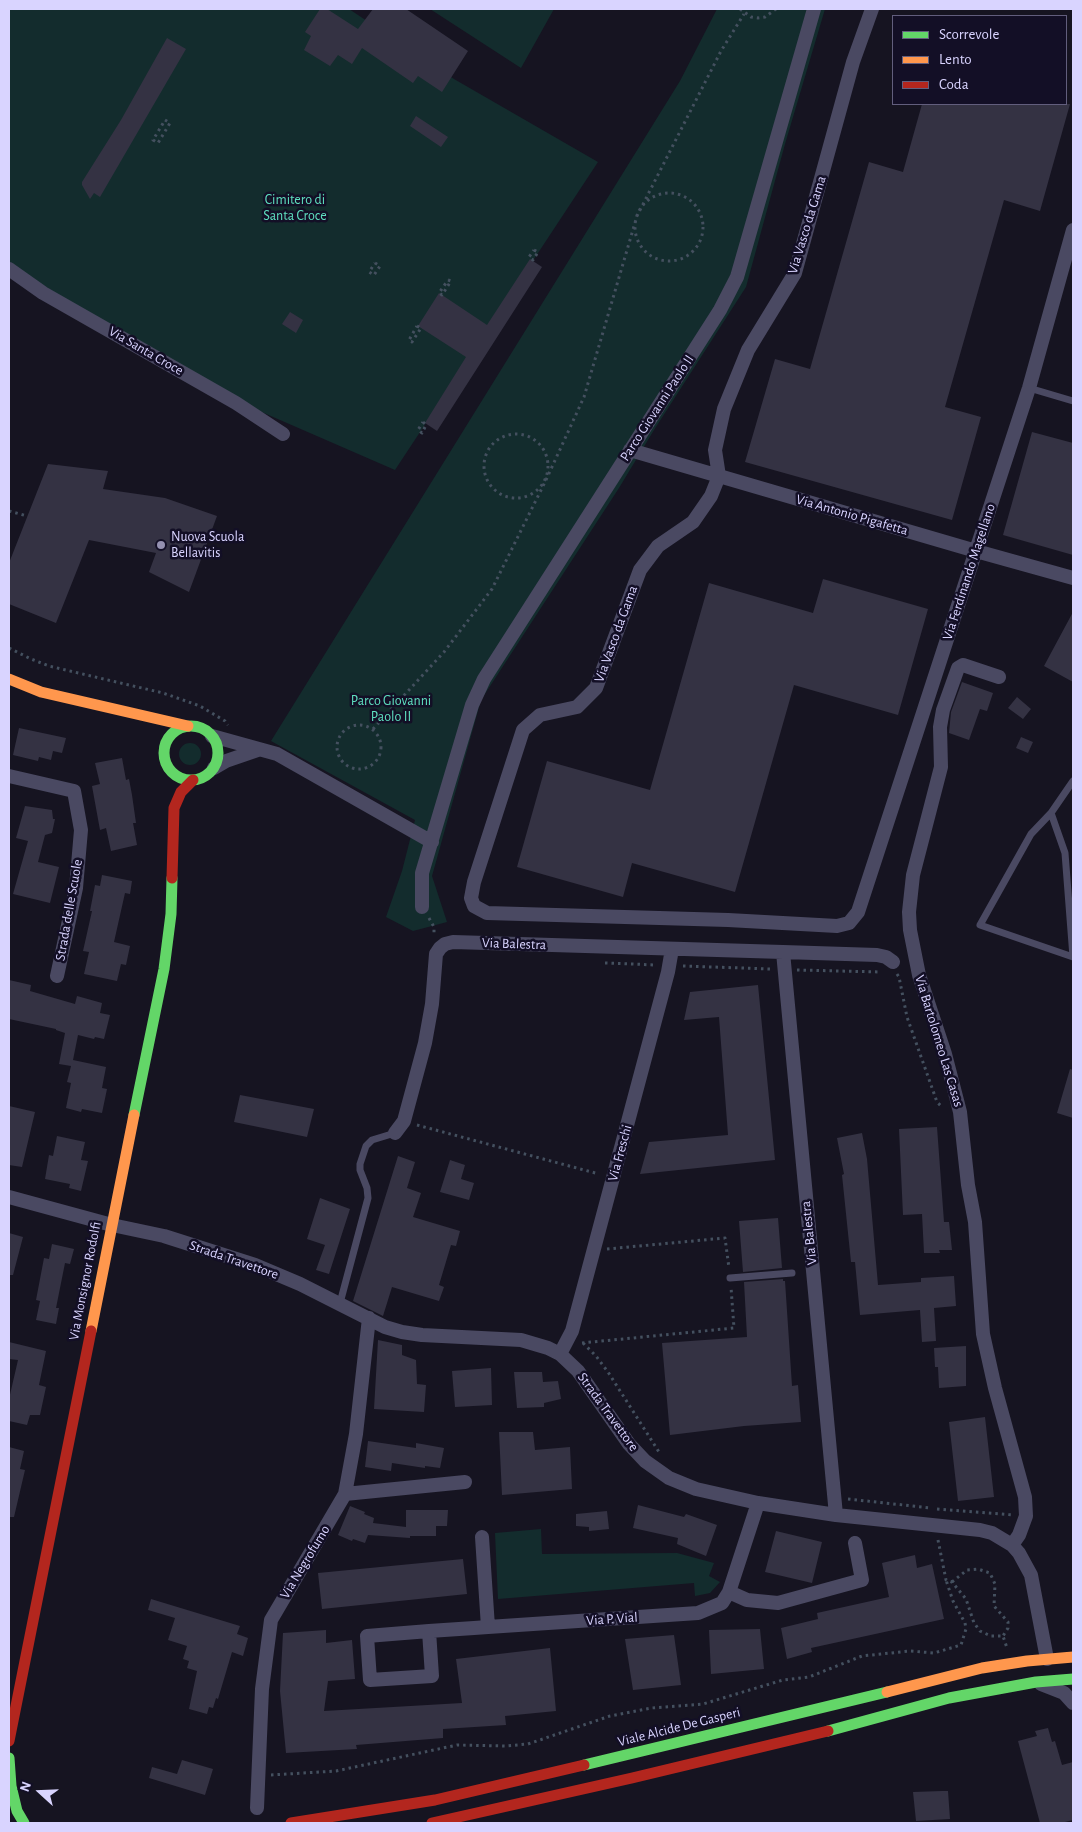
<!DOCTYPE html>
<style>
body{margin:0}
#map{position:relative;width:1082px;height:1832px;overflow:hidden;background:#161421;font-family:"Alegreya Sans",sans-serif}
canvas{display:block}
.frame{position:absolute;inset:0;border:10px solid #d9d4ff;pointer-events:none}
.legend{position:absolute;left:892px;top:15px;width:175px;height:90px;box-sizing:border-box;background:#130f26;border:1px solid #625e7d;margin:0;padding:6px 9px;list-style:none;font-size:15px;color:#d9d4ff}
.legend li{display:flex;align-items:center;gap:10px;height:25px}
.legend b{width:25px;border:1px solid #625e7d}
.north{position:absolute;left:15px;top:1767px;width:50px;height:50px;-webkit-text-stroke:4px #130f26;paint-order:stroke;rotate:290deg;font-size:14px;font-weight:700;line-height:20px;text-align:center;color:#d9d4ff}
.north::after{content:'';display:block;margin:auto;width:18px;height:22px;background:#d9d4ff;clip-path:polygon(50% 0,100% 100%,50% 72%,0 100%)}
</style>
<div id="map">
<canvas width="1082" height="1832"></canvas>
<div class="frame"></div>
<ul class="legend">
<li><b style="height:6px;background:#63d668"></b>Scorrevole</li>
<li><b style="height:6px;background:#ff974d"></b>Lento</li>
<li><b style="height:6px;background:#b3261e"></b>Coda</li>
</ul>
<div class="north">N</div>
</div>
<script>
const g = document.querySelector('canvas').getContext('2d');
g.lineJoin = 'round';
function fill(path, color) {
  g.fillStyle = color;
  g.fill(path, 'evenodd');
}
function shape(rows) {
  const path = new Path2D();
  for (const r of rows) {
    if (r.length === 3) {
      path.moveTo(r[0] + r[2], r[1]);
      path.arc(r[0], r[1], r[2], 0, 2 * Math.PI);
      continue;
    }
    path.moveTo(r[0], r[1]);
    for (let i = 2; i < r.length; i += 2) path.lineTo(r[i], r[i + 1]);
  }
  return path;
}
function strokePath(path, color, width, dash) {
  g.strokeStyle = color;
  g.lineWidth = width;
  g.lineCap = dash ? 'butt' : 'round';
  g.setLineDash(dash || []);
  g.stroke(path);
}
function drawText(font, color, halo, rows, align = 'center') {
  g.font = font + ' "Alegreya Sans",sans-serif';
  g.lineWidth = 5;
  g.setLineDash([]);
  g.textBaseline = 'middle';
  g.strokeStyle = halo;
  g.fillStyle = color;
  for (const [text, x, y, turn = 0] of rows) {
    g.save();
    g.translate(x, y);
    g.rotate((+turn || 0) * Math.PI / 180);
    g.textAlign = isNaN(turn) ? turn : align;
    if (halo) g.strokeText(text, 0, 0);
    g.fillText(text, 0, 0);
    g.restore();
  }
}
fill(shape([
 [9,9,349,9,454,79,598,162,395,470,241,403,97,319,9,264],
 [430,9,554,9,521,68],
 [717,9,825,9,785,144,746,287,654,430,619,488,481,700,432,876,447,922,413,931,386,917,402,871,415,820,271,741,680,81],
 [190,754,11],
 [541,1529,542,1554,677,1553,714,1563,709,1576,720,1582,710,1593,695,1596,694,1583,498,1599,495,1533]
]), '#132c2d');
fill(shape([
 [320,9,327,9,358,29,373,9,406,9,468,51,442,92,418,76,413,83,362,48,352,64,338,55,330,66,304,50,311,36,305,32],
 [167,38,186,49,100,197,94,193,90,199,82,185,82,182,121,120],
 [922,104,1070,104,1040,211,1004,200,945,407,981,417,952,520,745,462,775,359,810,369,869,162,903,172],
 [416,116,448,137,441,147,410,126],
 [530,259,542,267,437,431,425,423,466,357,418,326,439,293,487,325],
 [290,312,303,320,296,333,282,324],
 [1032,432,1073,443,1073,555,1003,535],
 [48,464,108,471,103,489,165,498,217,516,189,592,149,572,156,553,89,540,56,623,9,604,9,563],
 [823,579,928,609,898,715,794,685,735,892,632,863,623,897,517,867,547,761,650,790,709,583,813,613],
 [1073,612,1073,682,1044,666],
 [962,682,993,693,987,711,980,709,969,740,949,733,951,712],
 [1017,697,1031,709,1023,719,1008,708],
 [19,728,66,738,62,753,53,751,51,760,39,757,38,761,13,755],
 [1021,737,1033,742,1028,753,1016,748],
 [122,758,126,780,129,779,132,795,136,823,133,823,137,845,111,851,106,828,100,830,92,786,100,784,95,763],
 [25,806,52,810,53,819,55,819,52,833,45,835,38,862,59,867,50,903,13,894,28,841,16,838],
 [102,875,132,881,130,894,125,893,114,942,130,946,126,965,121,964,117,981,84,974,89,952,83,951,92,911,90,911,95,885,100,886],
 [9,980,31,985,30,991,75,1004,77,996,102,1003,100,1013,110,1015,104,1039,95,1037,94,1039,78,1035,73,1060,106,1067,102,1088,107,1089,102,1113,82,1109,81,1112,66,1108,71,1083,67,1082,71,1066,59,1064,65,1033,56,1030,56,1029,9,1019],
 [758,985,775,1160,640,1174,649,1142,728,1135,719,1017,684,1020,690,992],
 [1070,1069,1073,1070,1073,1118,1057,1113],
 [240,1095,314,1109,307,1137,234,1122],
 [9,1106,35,1112,22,1167,9,1165],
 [937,1127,944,1222,949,1222,952,1250,939,1250,940,1253,924,1253,922,1214,903,1215,899,1129],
 [862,1133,867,1159,878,1285,921,1282,921,1278,954,1276,956,1306,934,1308,936,1341,922,1342,920,1310,860,1315,855,1262,851,1262,842,1175,844,1174,837,1138],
 [57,1136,85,1142,81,1160,88,1161,81,1191,69,1188,70,1184,45,1179,49,1155,53,1156],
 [398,1156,415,1162,407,1188,421,1193,413,1217,460,1231,456,1246,451,1245,439,1285,444,1287,439,1301,392,1287,383,1316,353,1301],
 [450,1160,465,1165,461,1179,474,1183,469,1200,440,1192],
 [320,1198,350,1209,329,1274,316,1270,325,1245,307,1239],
 [778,1218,782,1268,743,1272,739,1221],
 [9,1233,23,1237,13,1275,9,1275],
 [52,1244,74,1249,70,1264,65,1263,56,1308,59,1308,56,1324,36,1320,40,1301,36,1300,44,1258,49,1259],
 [783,1279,783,1281,785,1281,792,1386,798,1385,801,1422,744,1426,670,1435,662,1343,747,1337,744,1282],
 [378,1340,402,1345,402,1355,416,1360,417,1384,426,1385,424,1412,374,1409],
 [9,1342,46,1351,39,1385,46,1387,40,1415,30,1415,27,1425,9,1421,9,1399,18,1360,9,1359],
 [966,1346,966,1386,939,1388,938,1367,935,1367,934,1348],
 [491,1368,492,1405,455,1407,452,1371],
 [514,1372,542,1372,543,1382,558,1381,561,1399,544,1403,544,1407,517,1408],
 [985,1417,994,1497,958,1501,949,1422],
 [499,1432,533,1432,535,1450,570,1447,572,1489,502,1495],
 [368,1441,416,1448,416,1443,444,1448,440,1468,425,1466,425,1468,392,1463,391,1471,365,1467],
 [9,1447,24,1451,20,1469,25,1470,14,1517,9,1517],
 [638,1505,684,1517,686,1514,717,1525,706,1556,677,1544,678,1538,633,1528],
 [350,1506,365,1512,364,1514,374,1518,373,1523,406,1527,406,1510,448,1510,447,1526,436,1526,436,1536,410,1536,410,1538,368,1535,365,1543,353,1539,352,1541,338,1535],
 [607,1511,609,1529,589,1531,589,1527,576,1526,576,1514],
 [776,1531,822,1542,812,1583,765,1572],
 [915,1555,917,1568,932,1564,944,1619,811,1648,812,1652,787,1659,781,1628,818,1619,817,1613,889,1597,882,1563],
 [463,1559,467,1594,322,1609,318,1573],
 [151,1599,240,1626,237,1634,248,1638,243,1656,232,1652,218,1699,216,1698,213,1708,209,1707,207,1714,189,1709,197,1671,187,1668,189,1661,183,1659,187,1646,168,1640,175,1618,148,1610],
 [760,1629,764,1669,711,1674,709,1630],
 [326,1630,326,1643,352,1640,355,1679,328,1681,324,1711,462,1703,456,1659,550,1648,556,1711,505,1716,506,1725,443,1729,443,1738,356,1745,357,1749,286,1753,280,1691,283,1633],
 [674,1635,681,1685,633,1690,625,1639],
 [1048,1728,1052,1742,1055,1741,1062,1765,1073,1762,1073,1820,1061,1823,1040,1823,1018,1741,1037,1736,1035,1731],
 [182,1760,213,1769,205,1795,149,1778,152,1767,177,1774],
 [942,1791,948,1791,950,1819,916,1821,913,1792]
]), '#343243');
strokePath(shape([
 [740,9,751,17,758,18,765,17,776,9],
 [165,120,170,123,158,143,153,140,165,120],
 [669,227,34],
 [534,250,538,252,533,260,529,257,534,250],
 [375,263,380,266,374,275,369,272,375,263],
 [448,280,451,281,442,295,439,293,448,280],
 [417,326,421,328,412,342,409,340,417,326],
 [423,422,426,425,422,433,418,430,423,422],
 [516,466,32],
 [9,511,27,516],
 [9,648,31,659,49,666,163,693,200,706,225,721,228,725],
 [359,747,22],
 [373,729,444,652,492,589,546,480,584,397,637,216,721,51,744,14],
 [429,918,434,927,434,935],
 [605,963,656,965],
 [683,966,771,969],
 [797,970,881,972],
 [897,974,899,977,907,1017,937,1102,943,1108],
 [417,1125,599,1174],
 [607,1249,725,1238,729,1268],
 [582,1343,734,1328,731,1287],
 [583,1343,596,1356,608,1372,659,1452],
 [848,1499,931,1508],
 [937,1509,1013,1515],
 [938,1540,946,1580,952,1582,966,1599,974,1623,980,1631,991,1636,1003,1636,1007,1648],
 [952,1582,967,1570,978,1569,990,1573,995,1584,994,1606,1008,1622,1008,1628,1003,1636],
 [271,1775,336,1771,457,1745,506,1746,528,1744,610,1716,651,1708,703,1704,783,1680,809,1677,862,1656,910,1651,934,1653,961,1645,966,1629,965,1623,953,1601,946,1580]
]), '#44505f', 3, [2.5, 4]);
strokePath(shape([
 [1029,388,1073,401],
 [1051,813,1065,853,1073,957,980,925,1031,834,1051,813,1073,781],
 [730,1278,792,1273],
 [340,1303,368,1198,367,1188,360,1170,360,1164,366,1146,372,1140,395,1133]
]), '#4a4962', 7);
strokePath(shape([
 [872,9,853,62,795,273,748,350,724,409,715,450,719,476,711,496,693,522,658,546,640,570,596,688,577,707,540,715,523,730,474,882,471,898,474,906,487,913,728,920,837,926,849,923,858,912,1029,388,1073,230],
 [9,269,43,293,236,403,283,434],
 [630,450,976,551,1073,578],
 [999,677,963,665,958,668,943,710,940,727,941,767,913,875,909,912,910,930,919,975,945,1054,960,1112,968,1185,975,1222,983,1334,995,1388,1025,1497,1026,1516,1019,1535,1012,1545],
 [212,736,277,754,432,842],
 [214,768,226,761,258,750],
 [9,776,74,791,81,830,76,888,57,976],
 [422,907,422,873,472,705,484,679,720,310,737,277,814,9],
 [783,952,877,955,886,957,893,962],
 [395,1133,404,1121,425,1043,432,1004,436,954,440,948,445,944,453,942,783,952,836,1515],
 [9,1197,112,1225,164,1236,255,1265,300,1284,385,1327,402,1332,422,1335,521,1340,548,1348,560,1354,578,1371,629,1444,645,1461,669,1478,696,1489,758,1503,836,1515,980,1530,992,1533,1012,1545,1019,1553,1031,1575,1047,1659],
 [560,1354,572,1331,668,972,672,949],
 [345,1494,465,1482],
 [482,1537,488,1627],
 [729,1592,747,1600,778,1603,862,1580,855,1543],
 [429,1631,432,1676,370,1680,367,1636,429,1631,474,1628,488,1627,698,1613,722,1603,729,1592,758,1503],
 [1041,1684,1064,1693,1073,1703],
 [257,1808,262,1689,271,1620,345,1494,356,1434,369,1318]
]), '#4a4962', 14);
strokePath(shape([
 [191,753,27],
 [134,1115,164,969,171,914,172,878],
 [828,1731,949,1698,1036,1682,1073,1679],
 [9,1758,11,1786,17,1811,24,1823],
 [584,1765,887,1692]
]), '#63d668', 11);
strokePath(shape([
 [9,679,41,692,188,726],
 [91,1331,134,1115],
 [887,1692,982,1668,1027,1661,1073,1657]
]), '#ff974d', 11);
strokePath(shape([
 [172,878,174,808,181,792,193,780],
 [9,1741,91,1331],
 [291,1823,435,1800,584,1765],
 [432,1823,632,1778,828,1731]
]), '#b3261e', 11);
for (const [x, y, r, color] of [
 [161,545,5,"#9591b1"]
]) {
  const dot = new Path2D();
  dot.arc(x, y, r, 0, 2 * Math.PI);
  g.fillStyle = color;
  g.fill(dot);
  strokePath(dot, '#130f26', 2);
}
drawText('14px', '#5fe0c0', '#130f26', [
 ["Cimitero di",295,200],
 ["Santa Croce",295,216],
 ["Parco Giovanni",391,701],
 ["Paolo II",391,717]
]);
drawText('14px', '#d9d4ff', '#130f26', [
 ["Via Vasco da Gama",807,225,-73],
 ["Via Santa Croce",146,351,30],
 ["Parco Giovanni Paolo II",657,408,-57],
 ["Via Antonio Pigafetta",852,515,16],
 ["Via Ferdinando Magellano",969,572,-72],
 ["Via Vasco da Gama",616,634,-70],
 ["Strada delle Scuole",69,910,-80],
 ["Via Balestra",514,944,2],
 ["Via Bartolomeo Las Casas",939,1041,73],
 ["Via Freschi",620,1153,-75],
 ["Via Balestra",809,1233,-96],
 ["Strada Travettore",234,1260,19],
 ["Via Monsignor Rodolfi",85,1281,-79],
 ["Strada Travettore",608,1412,54],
 ["Via Negrofumo",305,1562,-59],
 ["Via P. Vial",612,1619,-4],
 ["Viale Alcide De Gasperi",679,1727,-14]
]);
drawText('14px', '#d9d4ff', '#130f26', [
 ["Nuova Scuola",171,537],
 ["Bellavitis",171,553]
], 'left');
</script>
